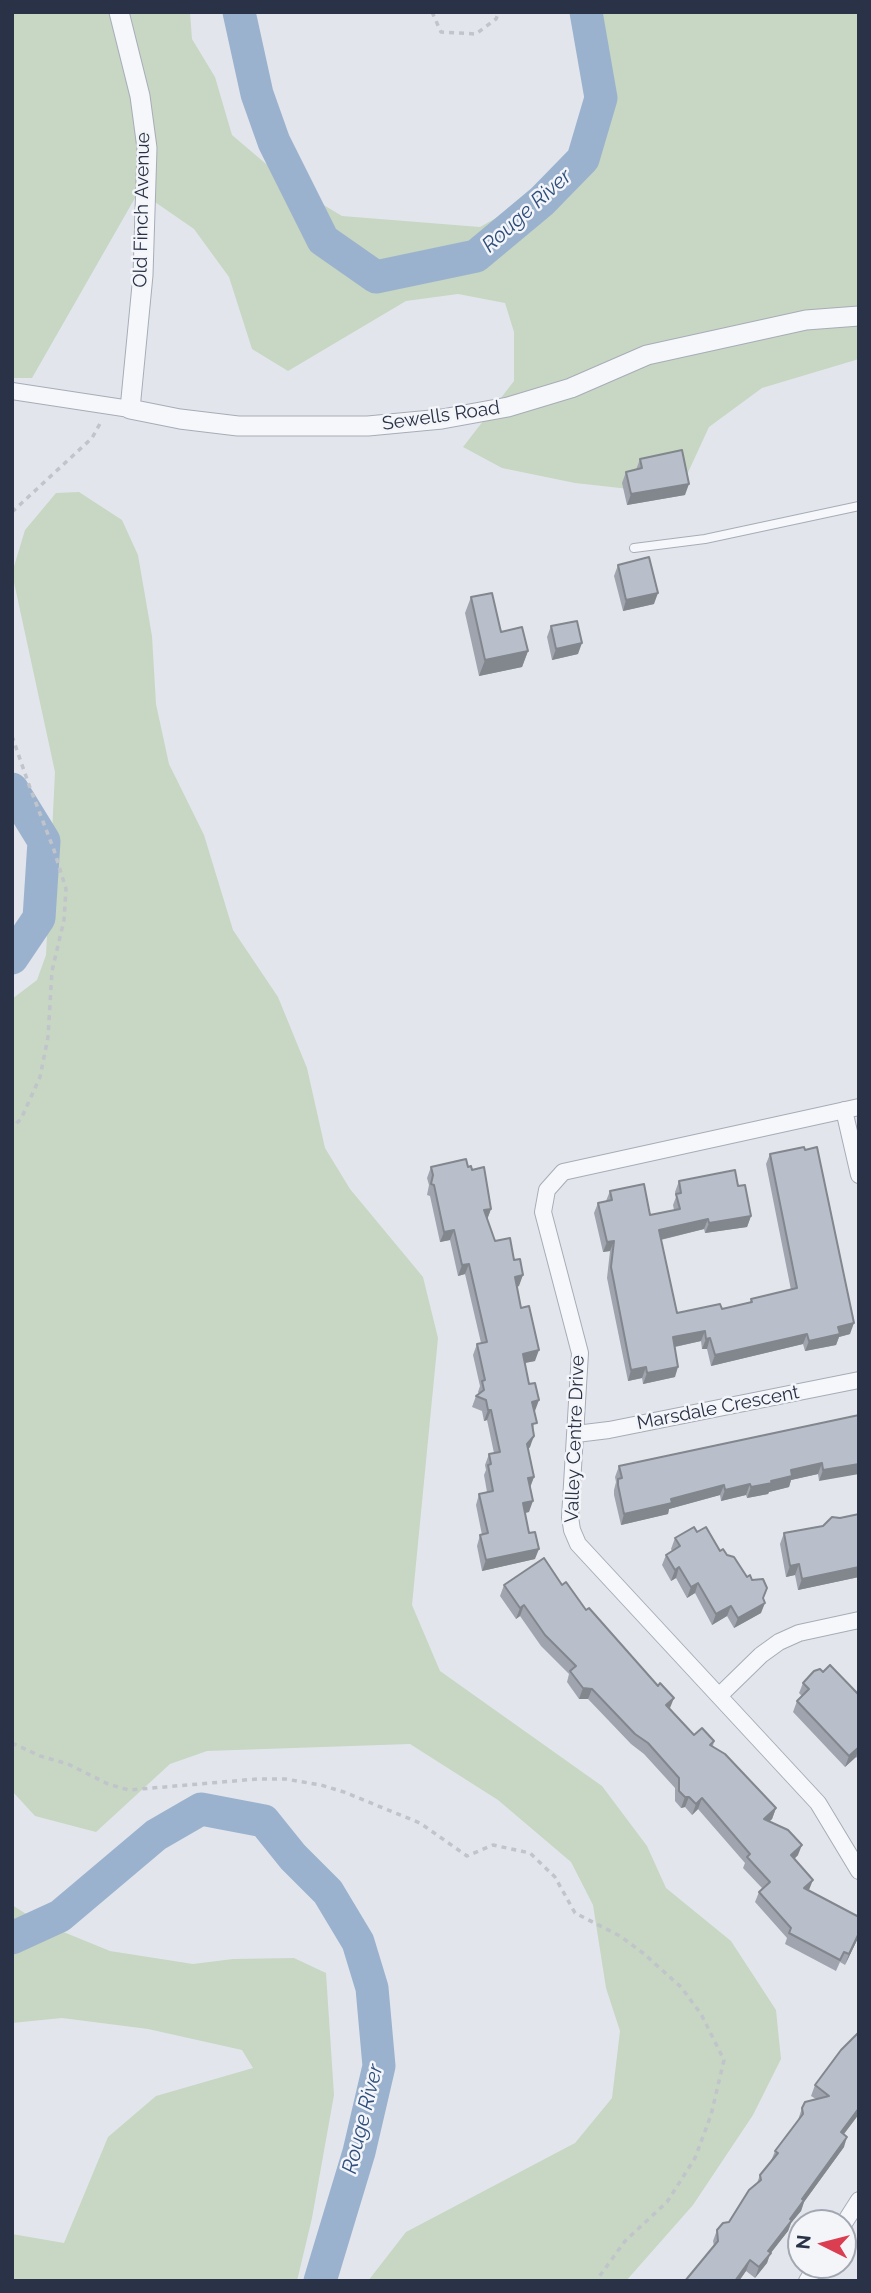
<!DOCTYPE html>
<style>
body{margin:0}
#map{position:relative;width:871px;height:2293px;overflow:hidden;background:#e2e6ec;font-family:Raleway,sans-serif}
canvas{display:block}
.frame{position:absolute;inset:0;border:14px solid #293246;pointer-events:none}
.north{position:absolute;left:787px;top:2209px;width:70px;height:70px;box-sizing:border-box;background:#f3f5f9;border:2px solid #a2a7b1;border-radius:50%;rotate:276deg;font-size:19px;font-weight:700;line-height:28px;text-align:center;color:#293246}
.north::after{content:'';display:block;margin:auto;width:24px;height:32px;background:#db3e50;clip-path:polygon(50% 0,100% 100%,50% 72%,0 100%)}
</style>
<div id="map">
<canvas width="871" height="2293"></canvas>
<div class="frame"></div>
<div class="north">N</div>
</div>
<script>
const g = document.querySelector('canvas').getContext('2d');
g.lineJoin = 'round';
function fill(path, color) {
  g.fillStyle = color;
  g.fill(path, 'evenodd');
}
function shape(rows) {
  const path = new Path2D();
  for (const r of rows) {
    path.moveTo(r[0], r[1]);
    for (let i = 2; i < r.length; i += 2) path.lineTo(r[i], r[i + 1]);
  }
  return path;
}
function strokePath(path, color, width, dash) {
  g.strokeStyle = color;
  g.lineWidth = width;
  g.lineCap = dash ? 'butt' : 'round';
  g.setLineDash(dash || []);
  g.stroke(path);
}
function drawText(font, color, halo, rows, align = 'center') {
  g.font = font + ' Raleway,sans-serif';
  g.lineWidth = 5;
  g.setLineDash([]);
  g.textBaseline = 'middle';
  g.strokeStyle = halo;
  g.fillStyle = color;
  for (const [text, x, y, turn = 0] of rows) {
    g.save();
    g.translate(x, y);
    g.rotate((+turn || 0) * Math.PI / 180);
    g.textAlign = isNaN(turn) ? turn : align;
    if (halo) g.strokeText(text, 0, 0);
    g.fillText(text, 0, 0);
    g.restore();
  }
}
fill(shape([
 [12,12,190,12,192,39,215,77,232,135,292,186,342,216,480,227,565,179,592,154,598,139,591,46,593,12,859,12,859,359,762,388,709,427,685,479,656,492,575,483,502,468,463,447,514,381,514,332,505,303,458,294,406,301,288,371,252,349,229,277,194,229,139,191,32,378,12,378],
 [79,492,122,520,138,555,152,636,156,704,169,764,204,835,233,930,278,997,307,1068,325,1148,350,1189,423,1277,438,1338,412,1605,440,1671,602,1786,647,1846,666,1888,731,1941,776,2010,781,2059,753,2115,693,2205,626,2281,368,2281,406,2232,575,2143,612,2098,620,2031,606,1988,593,1905,571,1862,498,1800,410,1744,207,1751,170,1764,96,1832,35,1816,12,1791,12,999,37,980,46,955,55,772,12,573,25,530,56,493],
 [12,1905,39,1922,110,1951,193,1964,233,1959,294,1958,326,1973,334,2095,312,2218,297,2281,12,2281,12,2234,64,2243,108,2137,156,2096,253,2068,242,2050,148,2029,62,2018,12,2023]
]), '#c7d7c3');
strokePath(shape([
 [239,12,257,94,274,142,323,240,376,277,476,256,542,201,583,159,601,98,586,12],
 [12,789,44,841,39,918,12,958],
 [12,1938,60,1916,156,1835,201,1809,264,1821,293,1857,328,1892,358,1942,372,1988,379,2066,359,2152,320,2281]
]), '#9bb2cf', 33);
const service = shape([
 [634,548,705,539,859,506]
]);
const minor = shape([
 [12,391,130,409],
 [859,1107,563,1172,547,1190,543,1212,580,1353,570,1517,572,1530,578,1544,818,1803,859,1871],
 [844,1110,859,1175],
 [576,1434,609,1430,859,1380],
 [720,1695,761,1655,779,1642,799,1633,859,1620],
 [843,2225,859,2200],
 [807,2281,817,2265]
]);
const tertiary = shape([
 [119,12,140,96,147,148,143,275,130,409,180,419,238,426,368,426,442,419,508,407,571,388,647,355,806,320,859,316]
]);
strokePath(service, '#a7acb7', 10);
strokePath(minor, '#a7acb7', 18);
strokePath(tertiary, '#a7acb7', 21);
strokePath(shape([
 [432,12,441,32,476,34,496,19,499,12],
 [12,512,92,438,102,420],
 [12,736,29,785,54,850,66,889,64,920,52,971,48,1037,40,1077,21,1119,12,1127],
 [12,1743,40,1756,68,1764,108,1784,129,1790,257,1779,285,1779,321,1785,344,1792,420,1823,467,1856,493,1845,530,1853,555,1877,575,1913,620,1936,643,1953,681,1987,701,2014,724,2060,711,2115,695,2158,667,2202,625,2241,596,2281]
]), '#c1c4cb', 3.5, [5, 5]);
strokePath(service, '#f6f7fa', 8);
strokePath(minor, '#f6f7fa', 16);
strokePath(tertiary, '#f6f7fa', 19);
fill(shape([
 [640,459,685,495,627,505,622,483,626,472,636,470],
 [618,565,654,604,623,611,614,576],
 [471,597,501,632,528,651,522,667,479,676,465,613],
 [551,626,578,654,552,660,547,637],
 [770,1154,850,1334,839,1337,836,1345,805,1351,803,1344,711,1366,707,1349,702,1349,701,1341,675,1347,675,1377,643,1384,642,1378,628,1381,607,1278,610,1251,603,1252,594,1213,598,1203,606,1201,610,1191,650,1215,674,1210,673,1205,676,1197,675,1192,679,1181,738,1186,751,1216,747,1227,705,1233,704,1229,661,1240,677,1313,722,1309,750,1302,751,1299,791,1290,766,1164],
 [431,1167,468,1167,472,1170,491,1209,487,1219,495,1241,519,1286,517,1287,521,1308,535,1361,525,1363,535,1411,533,1432,530,1447,528,1449,534,1477,530,1488,529,1512,525,1513,535,1559,482,1571,477,1546,480,1535,482,1535,476,1505,479,1494,487,1492,484,1475,486,1470,485,1465,489,1454,494,1453,487,1420,484,1421,482,1411,472,1407,476,1396,479,1394,478,1392,480,1386,473,1355,477,1344,481,1343,465,1274,458,1276,450,1240,440,1242,430,1196,427,1195,429,1185,427,1178],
 [859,1415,819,1481,818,1474,791,1480,789,1487,769,1492,768,1494,747,1498,746,1495,721,1501,720,1495,669,1509,668,1514,621,1525,614,1495,614,1490,616,1482,615,1477,619,1466],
 [859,1514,859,1577,798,1590,795,1575,786,1577,780,1544,784,1533,823,1526,840,1518],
 [697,1532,720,1551,727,1555,747,1577,752,1580,763,1599,761,1613,734,1628,727,1616,712,1625,695,1593,687,1598,676,1578,671,1581,662,1565,666,1555,672,1551,671,1549,675,1538],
 [504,1585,562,1585,586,1610,670,1709,694,1735,714,1741,713,1746,776,1808,772,1819,770,1821,798,1855,794,1859,809,1890,859,1936,845,1965,840,1962,836,1971,785,1944,787,1938,755,1902,759,1892,762,1888,743,1868,745,1863,698,1809,692,1815,685,1807,681,1808,675,1801,675,1788,644,1754,631,1744,588,1699,579,1699,567,1682,569,1674,541,1646,520,1616,516,1619,500,1596],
 [823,1672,859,1695,859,1760,856,1757,845,1767,793,1712,797,1701,802,1696,799,1693,803,1683],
 [815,2085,859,2114,844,2134,844,2147,804,2202,801,2211,791,2223,788,2231,770,2254,767,2263,755,2278,746,2271,739,2281,685,2281,714,2246,713,2241,717,2230,729,2222,757,2183,760,2175,771,2161,775,2151,798,2120,802,2108,816,2099,811,2096]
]), '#9fa4ae');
fill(shape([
 [689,484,685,495,627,505,631,494],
 [658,593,654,604,623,611,626,600],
 [582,643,578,654,552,660,556,649],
 [528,651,522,667,479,676,485,660],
 [491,1209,487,1220,484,1210],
 [751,1216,747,1227,705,1233,709,1223],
 [708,1219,704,1229,655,1241,659,1230],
 [454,1230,450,1240,440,1242,444,1232],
 [614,1241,610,1251,603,1252,607,1242],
 [469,1264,465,1274,458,1276,462,1265],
 [523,1275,519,1286,511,1288,515,1277],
 [854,1323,850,1334,839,1337,836,1345,805,1351,809,1341,838,1327],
 [705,1331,701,1341,669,1348,673,1337],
 [807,1334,803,1344,711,1366,715,1355],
 [710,1338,707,1349,702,1349,706,1339],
 [539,1350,535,1361,519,1364,523,1354],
 [646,1367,642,1378,628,1381,631,1370],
 [678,1367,675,1377,643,1384,647,1373],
 [539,1400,535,1411,528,1412,532,1402],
 [488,1410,491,1410,487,1420,484,1421],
 [534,1436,530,1447,523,1455,527,1444],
 [822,1463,818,1474,791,1480,789,1487,769,1492,768,1494,747,1498,751,1487,771,1481,791,1470],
 [859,1464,859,1474,819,1481,823,1470],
 [534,1477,530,1487,524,1489,528,1478],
 [750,1484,746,1495,721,1501,725,1490],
 [724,1485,720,1495,669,1509,668,1514,621,1525,624,1514,671,1499],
 [533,1501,529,1512,519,1514,523,1503],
 [539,1549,535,1559,482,1571,486,1560],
 [799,1564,795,1575,786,1577,790,1566],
 [679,1567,676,1578,671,1581,675,1570],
 [859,1567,859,1577,798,1590,802,1579],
 [698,1583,695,1593,687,1598,691,1587],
 [767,1588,763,1599,765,1603,761,1613,734,1628,738,1618],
 [524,1605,520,1616,516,1619,520,1608],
 [731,1606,727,1616,712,1625,716,1614],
 [583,1688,592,1689,588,1699,579,1699],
 [674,1698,670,1708,662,1716,666,1705],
 [859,1747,856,1757,845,1767,849,1756],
 [685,1797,689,1797,685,1807,681,1808],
 [702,1798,698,1809,692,1815,696,1804],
 [776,1808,772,1819,760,1829,764,1819],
 [802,1845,798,1855,787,1866,791,1855],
 [813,1880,809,1890,804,1888],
 [859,1933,859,1936,845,1965,849,1954],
 [859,2108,859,2114,837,2143,841,2132],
 [847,2137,844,2147,804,2202,801,2211,791,2223,788,2231,770,2254,767,2263,755,2278,759,2267,768,2251,802,2199],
 [750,2260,746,2271,739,2281,735,2281]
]), '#82868d');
const building = shape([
 [682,450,689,484,631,494,626,472,642,468,640,459,682,450],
 [649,557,658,593,626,600,618,565,649,557],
 [492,593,501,632,522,627,528,651,485,660,471,597,492,593],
 [577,621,582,643,556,649,551,626,577,621],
 [804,1147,805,1150,817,1147,854,1323,838,1327,840,1334,809,1341,807,1334,715,1355,710,1338,706,1339,705,1331,673,1337,678,1367,647,1373,646,1367,631,1370,611,1267,614,1241,607,1242,598,1203,612,1200,610,1191,644,1184,650,1215,680,1209,676,1194,681,1193,679,1181,735,1170,738,1186,745,1185,751,1216,709,1223,708,1219,659,1230,677,1313,720,1304,722,1309,752,1302,751,1299,797,1288,770,1154,804,1147],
 [466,1159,468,1167,471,1166,472,1170,484,1167,491,1209,484,1210,495,1241,510,1238,514,1260,520,1259,523,1275,515,1277,521,1308,529,1306,539,1350,523,1354,529,1384,535,1383,539,1400,532,1402,537,1423,532,1424,534,1436,527,1444,534,1477,528,1478,533,1501,523,1503,529,1533,535,1532,539,1549,486,1560,480,1535,488,1533,479,1494,493,1491,488,1465,491,1464,489,1454,500,1452,491,1410,488,1410,486,1400,476,1396,484,1390,482,1381,485,1380,477,1344,487,1342,469,1264,462,1265,454,1230,444,1232,434,1185,431,1184,433,1175,431,1167,466,1159],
 [859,1415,859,1464,823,1470,822,1463,791,1470,792,1476,771,1481,772,1483,751,1487,750,1484,725,1490,724,1485,671,1499,672,1503,624,1514,618,1485,618,1479,622,1478,619,1466,859,1415],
 [859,1514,859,1567,802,1579,799,1564,790,1566,784,1533,823,1526,832,1517,840,1518,859,1514],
 [694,1527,697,1532,706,1527,720,1551,723,1549,727,1555,734,1557,747,1577,750,1575,752,1580,763,1579,767,1588,763,1598,765,1603,738,1618,731,1606,716,1614,698,1583,691,1587,679,1567,675,1570,666,1555,680,1546,675,1538,694,1527],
 [544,1558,562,1585,566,1582,586,1610,589,1608,658,1686,660,1683,674,1698,666,1705,694,1735,702,1728,714,1741,710,1745,725,1754,776,1808,764,1819,788,1830,802,1845,791,1855,813,1880,804,1888,859,1917,859,1933,849,1954,844,1952,840,1960,789,1933,791,1928,759,1892,770,1882,747,1857,750,1854,702,1798,696,1804,689,1797,685,1797,679,1791,679,1778,648,1743,635,1734,592,1689,583,1688,570,1671,576,1666,545,1635,524,1605,520,1608,504,1585,544,1558],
 [830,1665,859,1695,859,1747,849,1756,797,1701,809,1689,803,1683,814,1671,820,1669,823,1672,830,1665],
 [859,2032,859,2108,841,2132,847,2137,802,2199,804,2200,790,2219,792,2220,768,2251,771,2253,759,2267,750,2260,735,2281,685,2281,718,2241,717,2230,723,2223,729,2222,749,2190,761,2180,760,2175,778,2153,775,2151,803,2114,802,2108,805,2102,829,2096,815,2085,841,2050,859,2032]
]);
fill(building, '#b9bfca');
strokePath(building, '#82868d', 2);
drawText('19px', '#293246', '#f3f5f9', [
 ["Old Finch Avenue",142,210,-89],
 ["Sewells Road",441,416,-8],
 ["Marsdale Crescent",718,1408,-11],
 ["Valley Centre Drive",575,1439,-88]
]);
drawText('italic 21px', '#2e4f7e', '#f3f5f9', [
 ["Rouge River",527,211,-42],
 ["Rouge River",363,2119,-76]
]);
</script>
